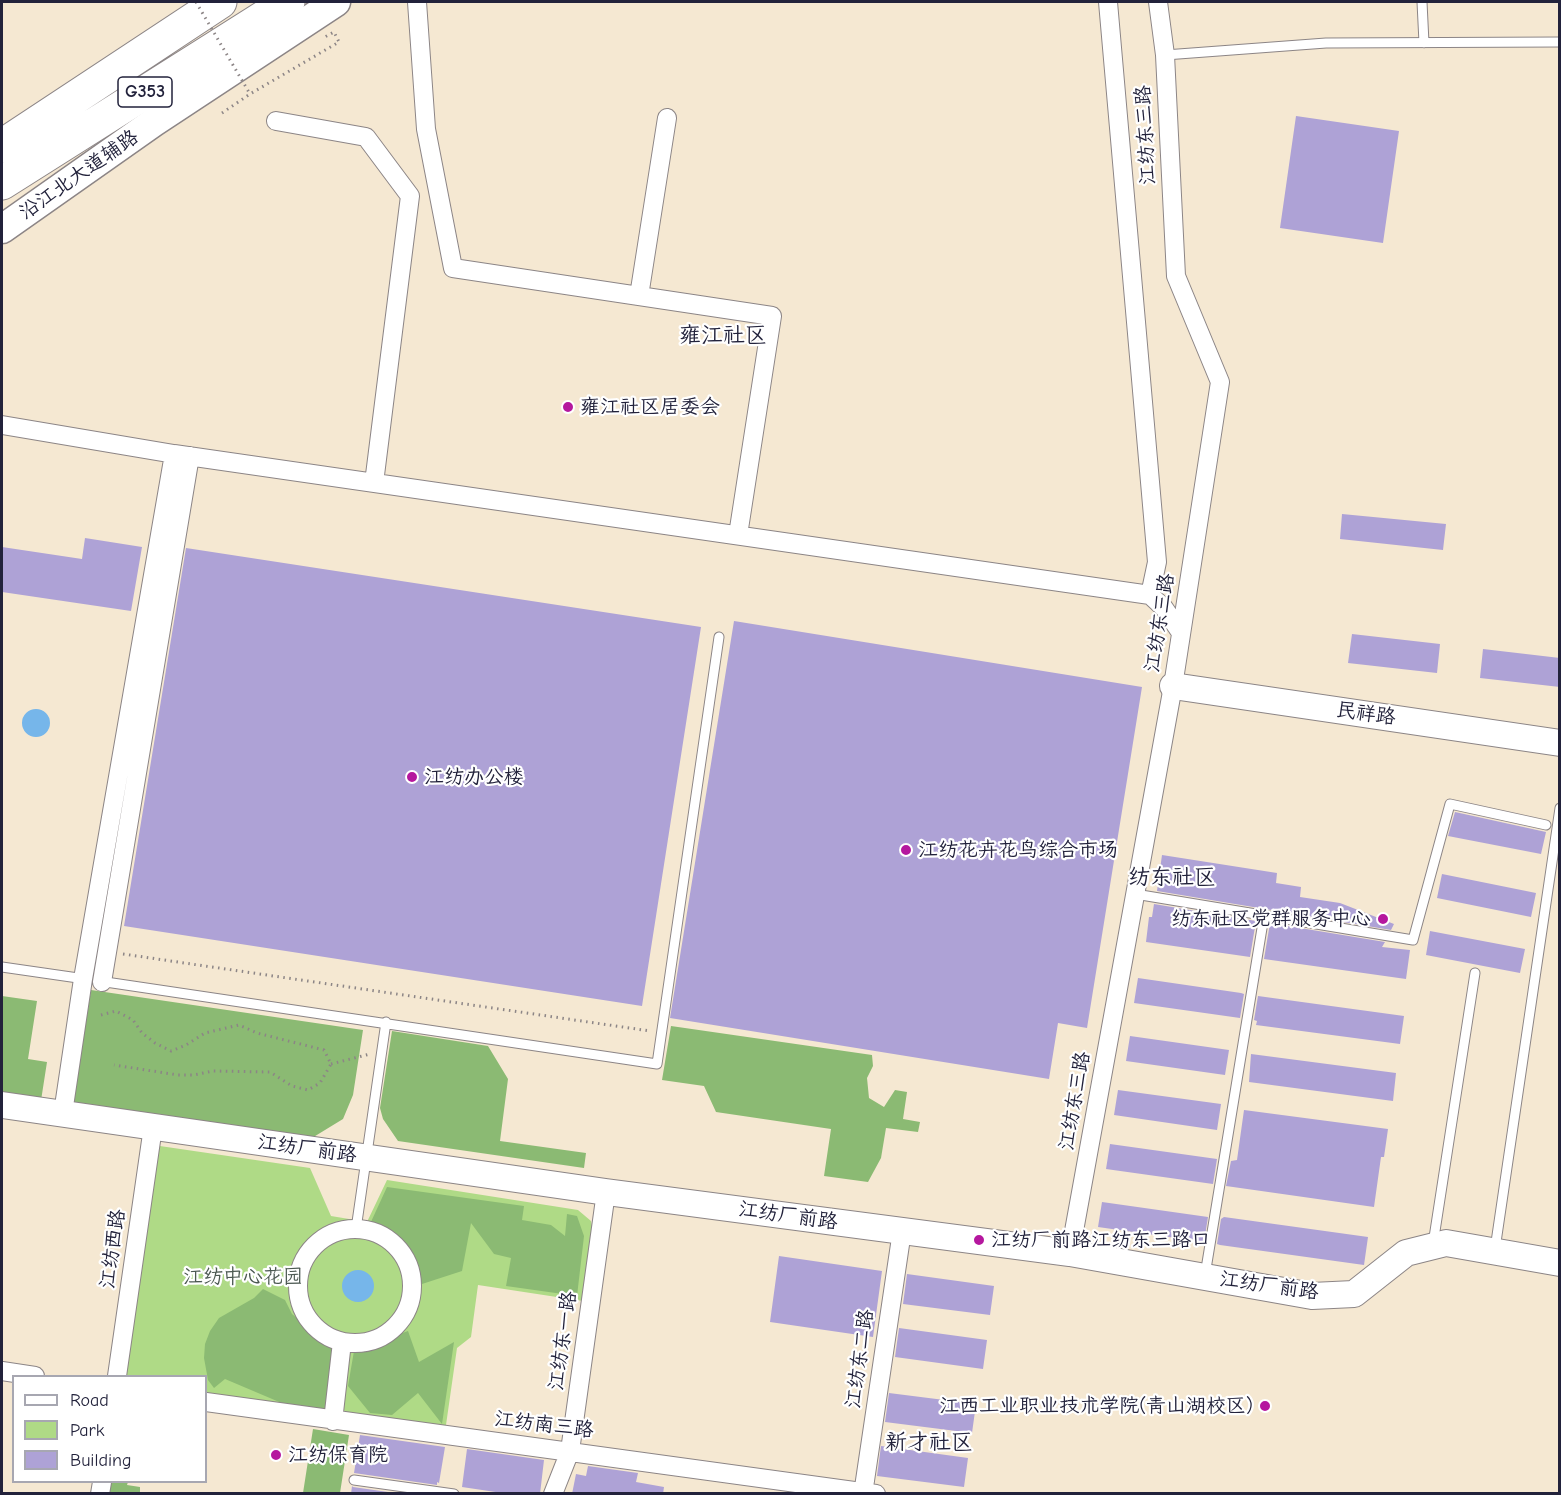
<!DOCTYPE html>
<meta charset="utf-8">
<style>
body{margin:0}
#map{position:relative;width:1561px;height:1495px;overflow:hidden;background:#f5e8d2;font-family:"Comic Neue",sans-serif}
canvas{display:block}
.frame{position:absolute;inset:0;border:3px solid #22223b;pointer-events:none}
.legend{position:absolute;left:12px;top:1375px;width:195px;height:108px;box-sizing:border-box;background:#fff;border:2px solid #a7a7b1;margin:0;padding:8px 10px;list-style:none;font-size:18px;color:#22223b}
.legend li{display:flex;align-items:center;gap:12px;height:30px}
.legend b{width:30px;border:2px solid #a7a7b1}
</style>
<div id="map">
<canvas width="1561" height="1495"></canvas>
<div class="frame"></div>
<ul class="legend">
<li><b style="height:8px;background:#fff"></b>Road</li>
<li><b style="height:16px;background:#afda86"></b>Park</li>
<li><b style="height:16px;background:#aea2d6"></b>Building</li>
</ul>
</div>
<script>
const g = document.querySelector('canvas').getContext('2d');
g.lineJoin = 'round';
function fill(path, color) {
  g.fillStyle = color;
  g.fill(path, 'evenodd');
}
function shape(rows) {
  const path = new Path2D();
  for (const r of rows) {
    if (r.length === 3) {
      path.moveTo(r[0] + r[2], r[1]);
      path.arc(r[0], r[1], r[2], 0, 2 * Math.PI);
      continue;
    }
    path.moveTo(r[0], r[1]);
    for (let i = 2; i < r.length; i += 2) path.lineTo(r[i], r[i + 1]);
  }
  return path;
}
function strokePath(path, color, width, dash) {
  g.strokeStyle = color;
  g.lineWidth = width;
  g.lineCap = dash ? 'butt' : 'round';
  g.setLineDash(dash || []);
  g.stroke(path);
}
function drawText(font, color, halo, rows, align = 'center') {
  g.font = font + ' "Comic Neue","LXGW WenKai TC",sans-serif';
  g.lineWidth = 4.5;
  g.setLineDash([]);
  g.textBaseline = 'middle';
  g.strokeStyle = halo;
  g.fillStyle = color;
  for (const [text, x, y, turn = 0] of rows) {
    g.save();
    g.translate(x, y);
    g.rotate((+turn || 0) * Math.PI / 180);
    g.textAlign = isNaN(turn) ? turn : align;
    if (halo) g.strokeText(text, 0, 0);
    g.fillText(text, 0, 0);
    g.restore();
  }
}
fill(shape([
 [153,1145,310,1168,331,1216,367,1222,387,1180,578,1210,591,1221,593,1232,583,1301,478,1285,471,1337,457,1348,445,1432,206,1398,206,1376,122,1376]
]), '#afda86');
fill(shape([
 [91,990,363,1030,353,1095,343,1119,307,1141,73,1104],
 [2,996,37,1001,28,1059,47,1062,40,1107,2,1102],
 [671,1026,872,1055,873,1066,867,1078,869,1098,884,1107,895,1090,907,1092,903,1119,920,1122,918,1132,886,1128,881,1158,868,1182,824,1176,831,1129,716,1112,704,1086,662,1080],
 [392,1031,488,1046,508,1079,500,1141,586,1153,584,1168,398,1141,383,1119,380,1108],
 [387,1187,524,1206,522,1220,551,1225,565,1236,567,1214,577,1216,584,1236,577,1296,506,1286,511,1258,494,1254,471,1223,462,1271,422,1284,407,1245,370,1224],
 [263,1289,285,1300,292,1314,335,1350,329,1412,284,1404,225,1379,214,1388,208,1380,204,1358,205,1344,210,1331,219,1318,254,1298],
 [408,1331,419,1362,454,1342,442,1424,418,1393,392,1415,370,1413,348,1386,354,1351],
 [313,1429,349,1435,340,1493,303,1493],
 [109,1482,128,1482,127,1485,140,1487,140,1493,107,1494]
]), '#8bba73');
fill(shape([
 [36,723,14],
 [358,1286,16]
]), '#76b6ea');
fill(shape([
 [1296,116,1399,131,1383,243,1280,228],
 [1342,514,1446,524,1443,550,1340,539],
 [85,538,142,547,131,611,2,592,2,547,82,559],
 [186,548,701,627,642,1006,124,926],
 [734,621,1142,687,1087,1028,1058,1023,1049,1079,670,1018],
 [1352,634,1440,644,1437,673,1348,663],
 [1483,649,1560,658,1560,687,1480,678],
 [1455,812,1546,832,1541,854,1448,836],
 [1162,855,1277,873,1276,883,1301,887,1300,897,1340,903,1394,924,1391,930,1157,891],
 [1442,874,1536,893,1531,917,1437,898],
 [1154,904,1256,921,1250,957,1146,942,1149,917,1152,917],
 [1270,923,1385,942,1382,947,1410,950,1406,979,1264,959],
 [1430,931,1525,949,1520,973,1426,955],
 [1138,978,1241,993,1244,994,1240,1018,1134,1003],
 [1258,996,1404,1016,1400,1044,1256,1025,1257,1021,1254,1020],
 [1130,1036,1229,1050,1225,1075,1126,1061],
 [1251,1054,1396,1073,1393,1101,1249,1082],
 [1118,1090,1221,1104,1217,1130,1114,1115],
 [1244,1110,1388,1129,1384,1157,1381,1157,1374,1207,1226,1186,1231,1161,1237,1160],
 [1110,1144,1217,1159,1213,1184,1106,1169],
 [1102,1202,1208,1217,1204,1242,1098,1227],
 [1224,1217,1368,1237,1364,1265,1220,1245,1217,1244,1221,1219],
 [779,1256,882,1271,873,1337,770,1322],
 [907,1274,994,1286,990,1315,903,1304],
 [899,1328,987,1340,983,1369,895,1357],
 [889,1393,976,1404,972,1433,885,1422],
 [360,1435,445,1447,439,1483,437,1482,437,1485,354,1473],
 [881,1446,968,1458,964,1487,877,1476],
 [467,1449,544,1460,540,1494,509,1494,462,1487],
 [588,1466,638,1473,636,1482,664,1487,663,1494,572,1494,576,1474,586,1476],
 [352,1486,353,1487,402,1494,351,1494]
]), '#aea2d6');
const lane = shape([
 [1422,2,1424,43],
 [1165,55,1326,43,1560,42],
 [1135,894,1413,940,1450,804,1546,825],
 [2,967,85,979],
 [99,981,657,1064,719,637],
 [356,1229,386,1022],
 [1433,1244,1475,973],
 [1495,1249,1560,808],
 [1205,1275,1264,916],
 [354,1480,454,1494]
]);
const street = shape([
 [417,2,426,129,453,268,639,296],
 [1108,2,1157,562,1150,595],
 [667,118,639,296,772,316,738,535],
 [276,121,366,137,410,196,374,483],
 [2,425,174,454,1150,595,1164,608,1181,633],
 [102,982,190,456],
 [63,1113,83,979,174,454],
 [355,1286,57],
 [1070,1253,1173,686,1220,382,1176,276,1165,55,1158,2],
 [2,1371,35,1376],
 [117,1376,153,1127],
 [206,1402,876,1494],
 [333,1421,342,1342],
 [100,1494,102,1482],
 [553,1494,570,1451,606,1192],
 [863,1494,902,1231]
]);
const secondary = shape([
 [1173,686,1560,743],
 [2,1105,606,1192,1070,1253,1312,1296,1354,1294,1406,1253,1446,1243,1560,1263]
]);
const primary = shape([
 [2,229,154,122,336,2]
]);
const highway = shape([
 [2,146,220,2],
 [2,183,288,2]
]);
strokePath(lane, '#8c8586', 11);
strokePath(street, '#8c8586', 20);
strokePath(secondary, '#8c8586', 28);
strokePath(primary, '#8c8586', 31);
strokePath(highway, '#8c8586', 35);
strokePath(shape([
 [222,113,250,94,339,42,334,32,323,38],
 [123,954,650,1031],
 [101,1015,116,1011,133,1020,142,1033,155,1043,171,1051,186,1045,205,1033,239,1025,257,1033,324,1050,331,1064,320,1083,308,1090,292,1086,270,1072,213,1071,194,1075,178,1075,114,1065],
 [331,1064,370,1054]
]), '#8c8586', 3, [1.5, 4.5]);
strokePath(lane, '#fff', 9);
strokePath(street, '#fff', 18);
strokePath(secondary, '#fff', 26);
strokePath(primary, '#fff', 28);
strokePath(highway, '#fff', 33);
strokePath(shape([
 [196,2,250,94]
]), '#8c8586', 3, [1.5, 4.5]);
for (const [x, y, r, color] of [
 [568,407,6,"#b5179e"],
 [412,777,6,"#b5179e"],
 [906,850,6,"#b5179e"],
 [1383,919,6,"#b5179e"],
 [979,1240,6,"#b5179e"],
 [1265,1406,6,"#b5179e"],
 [276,1455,6,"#b5179e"]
]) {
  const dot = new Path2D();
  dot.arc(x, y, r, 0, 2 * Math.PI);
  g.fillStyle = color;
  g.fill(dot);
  strokePath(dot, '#fff', 2);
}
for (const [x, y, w] of [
 [145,92,54]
]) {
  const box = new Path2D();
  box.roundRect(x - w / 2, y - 15, w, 30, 4.5);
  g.fillStyle = '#fff';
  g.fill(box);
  strokePath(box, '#22223b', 1.5);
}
drawText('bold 18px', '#22223b', null, [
 ["G353",145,92]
]);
drawText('20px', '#22223b', '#fff', [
 ["江纺东三路",1146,135,-93],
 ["沿江北大道辅路",79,175,-35],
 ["江纺东三路",1160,623,-81],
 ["民祥路",1366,714,8],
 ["江纺东三路",1075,1101,-80],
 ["江纺厂前路",307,1149,8],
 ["江纺厂前路",788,1216,8],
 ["江纺西路",113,1249,-82],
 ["江纺厂前路",1269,1286,8],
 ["江纺东一路",563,1341,-82],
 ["江纺东二路",860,1359,-82],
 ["江纺南三路",544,1425,7]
]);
drawText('20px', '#22223b', '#fff', [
 ["雍江社区居委会",580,407],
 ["江纺办公楼",424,777],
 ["江纺花卉花鸟综合市场",918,850],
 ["纺东社区党群服务中心",1371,919,"right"],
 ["江纺厂前路江纺东三路口",991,1240],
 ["江西工业职业技术学院(青山湖校区)",1253,1406,"right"],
 ["江纺保育院",288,1455]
], 'left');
drawText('20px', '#4c5952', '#fff', [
 ["江纺中心花园",243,1277]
]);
drawText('22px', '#22223b', '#fff', [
 ["雍江社区",723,336],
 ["纺东社区",1172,878],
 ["新才社区",929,1443]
]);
</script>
